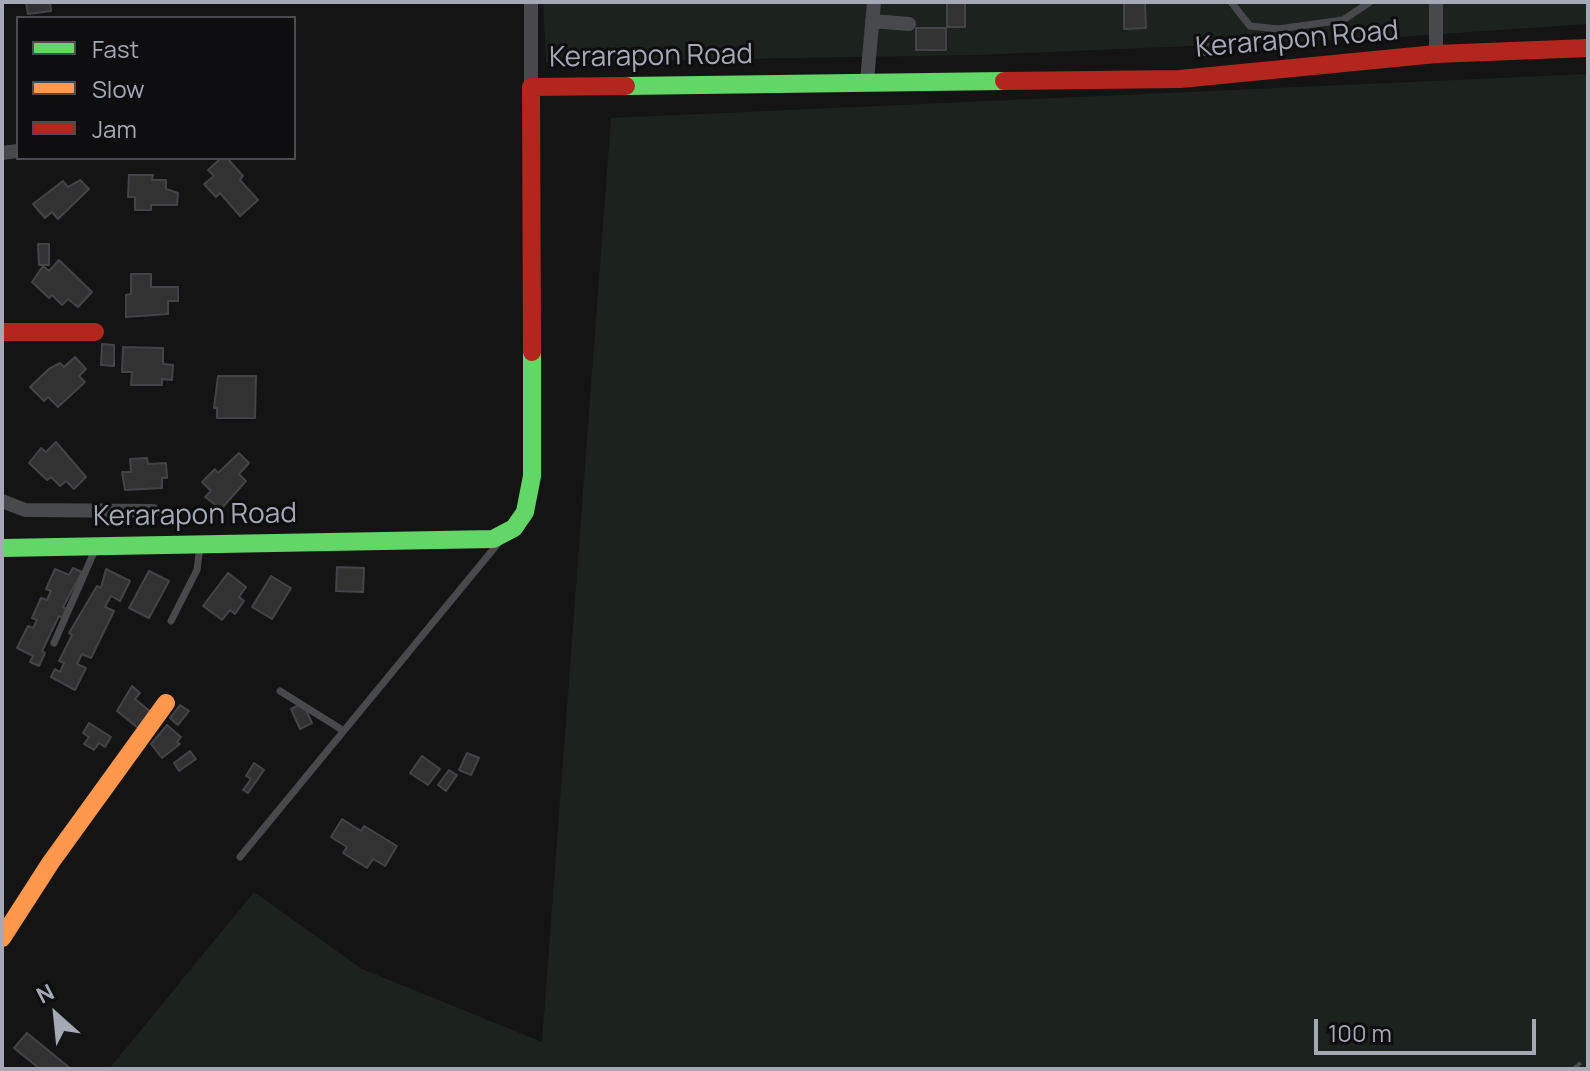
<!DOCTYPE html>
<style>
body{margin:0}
#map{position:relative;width:1590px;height:1071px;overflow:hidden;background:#141414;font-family:Manrope,sans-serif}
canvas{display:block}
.frame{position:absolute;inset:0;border:4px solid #a5a8b5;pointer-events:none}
.legend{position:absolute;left:16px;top:16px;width:280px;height:144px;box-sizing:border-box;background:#0e0e10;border:2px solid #4a4c52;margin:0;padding:10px 14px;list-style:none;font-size:24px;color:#a5a8b5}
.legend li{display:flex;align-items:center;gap:16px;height:40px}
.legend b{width:40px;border:2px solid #4a4c52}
.north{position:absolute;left:16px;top:975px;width:80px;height:80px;-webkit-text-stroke:6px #0e0e10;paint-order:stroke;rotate:333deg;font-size:22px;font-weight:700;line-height:32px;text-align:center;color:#a5a8b5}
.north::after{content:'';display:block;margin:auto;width:28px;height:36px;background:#a5a8b5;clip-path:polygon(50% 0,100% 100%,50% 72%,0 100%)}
.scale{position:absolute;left:1314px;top:1019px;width:222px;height:36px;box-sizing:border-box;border:4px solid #a5a8b5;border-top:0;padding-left:10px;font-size:24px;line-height:28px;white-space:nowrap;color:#a5a8b5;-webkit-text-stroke:6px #0e0e10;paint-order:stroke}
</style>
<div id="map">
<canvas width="1590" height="1071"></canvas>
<div class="frame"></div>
<ul class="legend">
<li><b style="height:10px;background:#63d668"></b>Fast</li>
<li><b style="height:10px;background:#ff974d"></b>Slow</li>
<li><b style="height:10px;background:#b3261e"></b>Jam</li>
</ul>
<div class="north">N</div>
<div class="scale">100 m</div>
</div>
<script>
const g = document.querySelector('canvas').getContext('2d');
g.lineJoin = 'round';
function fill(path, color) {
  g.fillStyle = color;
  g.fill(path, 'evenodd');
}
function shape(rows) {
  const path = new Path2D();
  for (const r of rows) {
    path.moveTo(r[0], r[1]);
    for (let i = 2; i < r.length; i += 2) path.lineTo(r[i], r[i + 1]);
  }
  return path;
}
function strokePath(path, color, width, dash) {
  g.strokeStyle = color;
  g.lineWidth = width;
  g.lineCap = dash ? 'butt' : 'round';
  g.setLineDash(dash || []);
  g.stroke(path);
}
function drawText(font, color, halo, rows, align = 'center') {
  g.font = font + ' Manrope,sans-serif';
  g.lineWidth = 6;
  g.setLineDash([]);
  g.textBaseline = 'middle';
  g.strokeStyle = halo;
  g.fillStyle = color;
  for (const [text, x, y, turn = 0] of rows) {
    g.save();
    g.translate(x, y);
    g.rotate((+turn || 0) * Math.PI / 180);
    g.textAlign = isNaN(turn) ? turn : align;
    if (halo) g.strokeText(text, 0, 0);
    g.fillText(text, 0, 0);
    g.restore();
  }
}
fill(shape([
 [543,2,1588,2,1588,24,1381,38,978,55,546,62],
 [1588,74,1588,1069,109,1069,254,892,362,969,542,1042,611,118]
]), '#1c231e');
const building = shape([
 [26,2,50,2,51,11,28,14,26,2],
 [947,2,965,2,965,27,947,27,947,2],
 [1124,2,1145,2,1146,28,1124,29,1124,2],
 [916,28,946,28,946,50,916,50,916,28],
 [1204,44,1223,44,1223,55,1204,55,1204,44],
 [221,158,227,158,243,176,240,180,258,200,240,216,220,193,216,197,204,184,214,176,208,170,221,158],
 [129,175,153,175,152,180,166,180,166,189,178,193,177,205,151,205,151,210,135,210,135,197,128,197,129,175],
 [80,180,89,189,58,219,52,212,45,218,33,204,63,181,68,187,80,180],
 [38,244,49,244,49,265,39,265,38,244],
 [59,260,92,292,78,307,68,299,62,305,52,295,49,298,32,282,43,266,49,271,59,260],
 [131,274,151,274,151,287,178,287,178,301,168,301,168,314,126,317,126,295,131,294,131,274],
 [102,344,114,345,114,366,101,365,102,344],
 [123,347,163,348,163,364,173,365,172,380,162,379,162,385,131,385,132,372,122,372,123,347],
 [75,357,86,369,79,376,85,382,58,407,48,397,44,401,30,387,49,369,60,363,64,367,75,357],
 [218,376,256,376,255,418,217,418,217,408,214,408,218,376],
 [56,442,86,477,74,489,66,481,60,486,51,477,47,480,29,463,41,448,46,452,56,442],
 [239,453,249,463,239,474,246,481,221,509,205,497,211,491,202,482,215,469,218,473,239,453],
 [147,458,148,464,166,463,167,478,162,478,162,488,125,490,122,472,131,472,130,459,147,458],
 [337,567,364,568,363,592,336,591,337,567],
 [73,568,82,572,63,607,67,609,62,618,59,616,42,651,45,653,39,666,30,662,33,656,17,648,28,626,33,628,37,620,32,618,41,598,47,600,51,591,46,589,55,569,69,575,73,568],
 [106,569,130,581,120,601,111,596,105,607,114,611,91,658,82,654,77,664,86,668,75,690,51,677,55,669,60,672,64,663,59,661,72,635,69,633,97,586,101,588,106,569],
 [149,571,169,581,149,618,129,608,149,571],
 [228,573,246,587,239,597,244,601,235,614,230,610,222,620,203,606,228,573],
 [271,576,291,588,272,619,252,607,271,576],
 [132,686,140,693,135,699,151,712,138,728,117,711,132,686],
 [303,703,312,723,300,729,291,709,303,703],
 [180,705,189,711,178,725,170,718,180,705],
 [89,723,111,737,105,747,99,743,94,750,84,744,89,737,83,733,89,723],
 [167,725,181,737,177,742,180,744,162,758,151,744,167,725],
 [190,751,196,759,179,771,174,763,190,751],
 [467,753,479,758,471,775,459,770,467,753],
 [422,756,440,769,428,785,410,773,422,756],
 [254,763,264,770,248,793,243,790,251,779,246,776,254,763],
 [449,770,457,775,446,791,438,785,449,770],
 [342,819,361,831,364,826,397,846,385,866,373,859,367,868,343,853,347,847,331,837,342,819],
 [27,1033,71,1069,40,1069,14,1048,27,1033]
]);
fill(building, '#323233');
strokePath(building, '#434448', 2);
strokePath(shape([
 [1231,2,1250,26,1278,29,1343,20,1370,2],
 [171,621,197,570,200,546],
 [54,643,95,550],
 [280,691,344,731],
 [240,857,500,541]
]), '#48494d', 7);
strokePath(shape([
 [531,2,531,87],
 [872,21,909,24],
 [1436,54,1436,2],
 [867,81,874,2],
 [2,153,18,151],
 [2,501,25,510,153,511]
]), '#48494d', 14);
strokePath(shape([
 [626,86,1004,81],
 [2,548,493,539,514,528,525,512,532,476,532,352]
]), '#63d668', 18);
strokePath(shape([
 [2,938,51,862,166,703]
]), '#ff974d', 18);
strokePath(shape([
 [1004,81,1180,79,1436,54,1588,48],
 [2,332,95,332],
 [532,352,531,87,626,86]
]), '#b3261e', 18);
strokePath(shape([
 [1573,1069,1588,1057]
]), '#484a4c', 4, [10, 8]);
drawText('28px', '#a5a8b5', '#0e0e10', [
 ["Kerarapon Road",1297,40,-5],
 ["Kerarapon Road",651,57,-1],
 ["Kerarapon Road",195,516,-1]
]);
</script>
